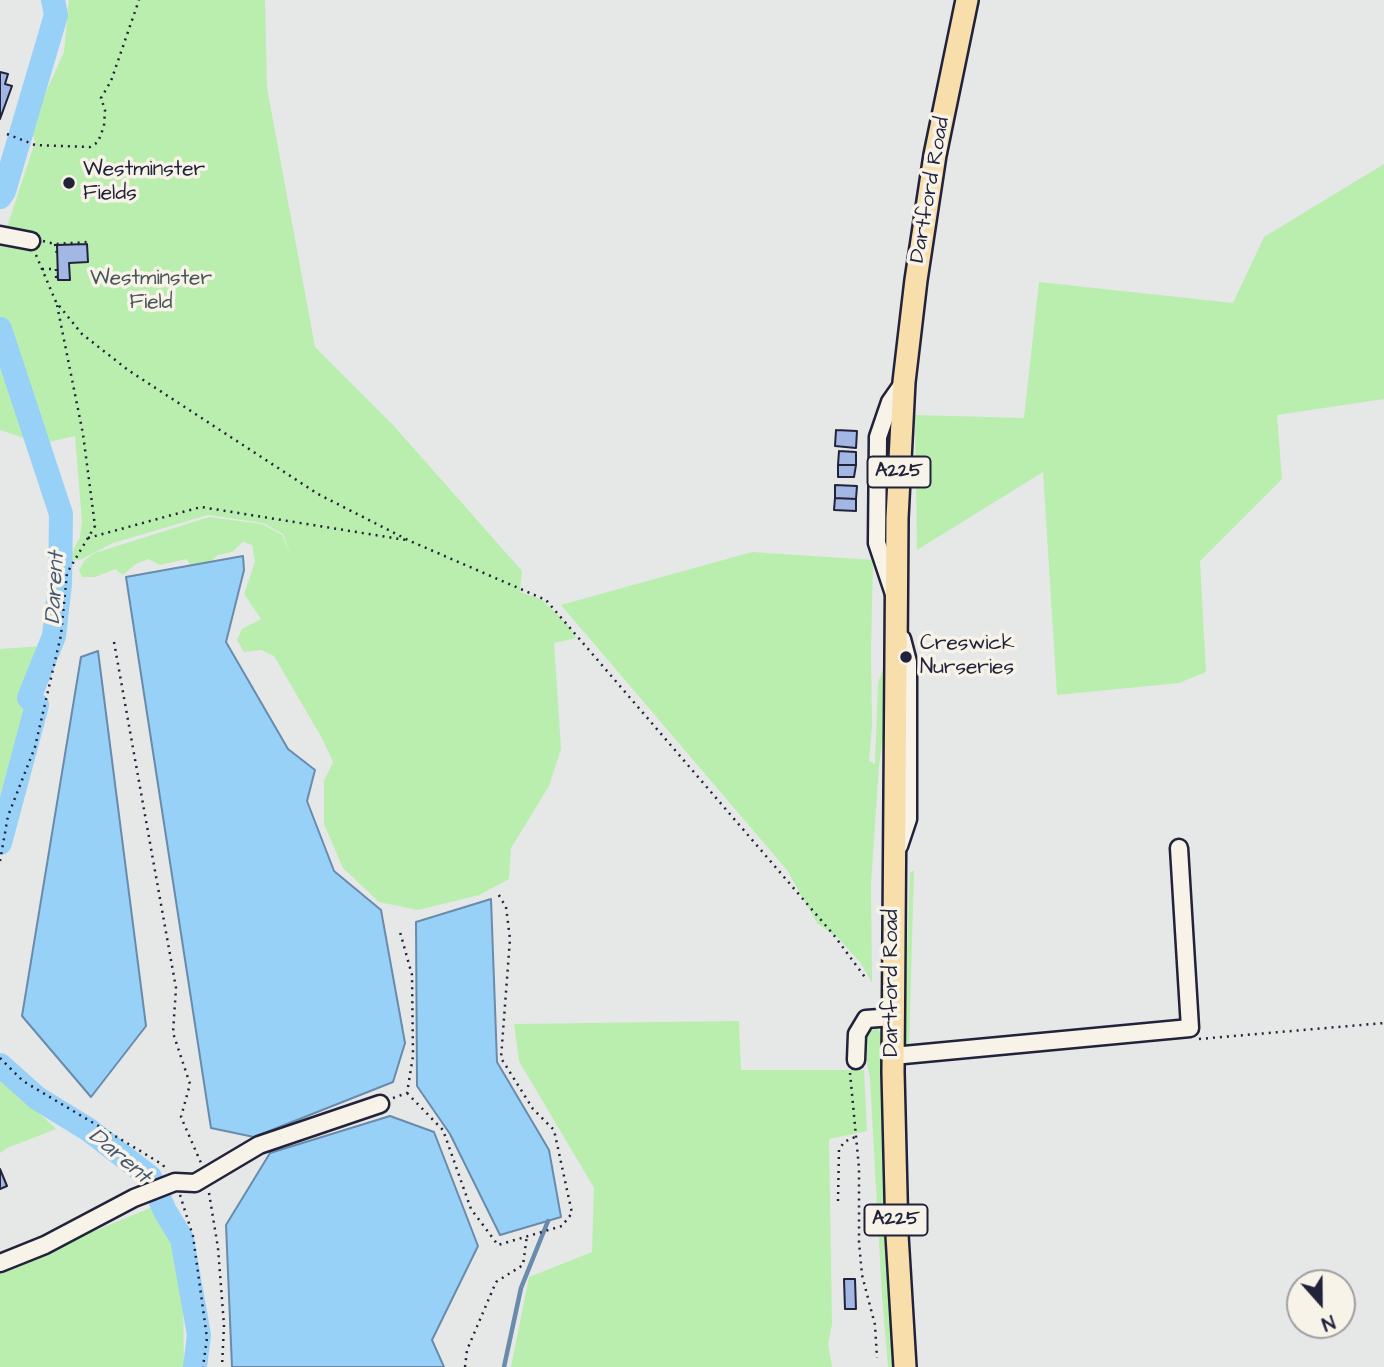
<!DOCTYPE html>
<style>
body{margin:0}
#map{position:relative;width:1384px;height:1367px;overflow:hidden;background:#e6e7e7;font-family:"Architects Daughter",sans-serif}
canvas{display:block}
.north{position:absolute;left:1286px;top:1269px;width:70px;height:70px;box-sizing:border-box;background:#f7f3e8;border:2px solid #a29fa3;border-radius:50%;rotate:159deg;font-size:19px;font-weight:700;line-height:28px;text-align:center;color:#22223b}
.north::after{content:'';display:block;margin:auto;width:24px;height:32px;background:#22223b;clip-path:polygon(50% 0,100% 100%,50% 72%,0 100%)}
</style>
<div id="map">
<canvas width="1384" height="1367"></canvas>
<div class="north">N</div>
</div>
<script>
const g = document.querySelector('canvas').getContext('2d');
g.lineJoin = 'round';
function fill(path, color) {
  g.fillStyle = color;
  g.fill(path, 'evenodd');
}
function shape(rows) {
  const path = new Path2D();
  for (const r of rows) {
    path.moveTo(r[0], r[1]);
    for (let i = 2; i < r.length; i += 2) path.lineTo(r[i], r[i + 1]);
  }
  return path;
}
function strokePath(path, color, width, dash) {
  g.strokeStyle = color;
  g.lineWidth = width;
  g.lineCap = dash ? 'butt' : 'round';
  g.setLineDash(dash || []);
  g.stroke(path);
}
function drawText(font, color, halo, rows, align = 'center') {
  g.font = font + ' "Architects Daughter",sans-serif';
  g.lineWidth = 7;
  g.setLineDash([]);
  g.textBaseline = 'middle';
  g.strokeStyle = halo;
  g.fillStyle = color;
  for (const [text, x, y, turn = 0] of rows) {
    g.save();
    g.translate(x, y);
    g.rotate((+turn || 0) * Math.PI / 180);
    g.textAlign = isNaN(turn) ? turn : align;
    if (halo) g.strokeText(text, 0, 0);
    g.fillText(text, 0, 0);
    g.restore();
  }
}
fill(shape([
 [69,0,265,0,267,88,315,347,393,425,522,571,520,592,541,599,566,623,577,638,554,643,561,749,549,786,511,848,509,879,479,895,418,910,379,902,343,868,324,824,324,781,333,762,323,740,274,656,261,650,244,652,237,640,242,629,261,619,244,594,255,562,252,545,243,542,232,552,218,555,206,565,192,570,187,559,160,565,148,559,136,564,123,575,115,569,95,577,82,577,79,570,85,560,95,553,209,517,262,524,282,535,291,557,283,534,263,523,208,515,113,543,82,559,67,562,80,537,82,522,75,436,40,444,0,315,0,239,6,230,35,142,30,127,64,52],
 [1384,164,1384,399,1277,415,1282,479,1200,561,1206,672,1179,683,1057,695,1043,472,917,550,915,415,1024,418,1039,282,1233,303,1264,237],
 [0,353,30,440,0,430],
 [752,552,873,560,871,653,872,725,869,761,875,764,878,683,884,666,889,696,879,765,871,884,872,983,860,962,838,938,817,923,787,870,561,605],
 [43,646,0,796,0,649],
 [914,870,909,1050,905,1049,906,977,910,873],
 [739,1021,741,1070,864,1070,867,1131,829,1139,832,1324,828,1344,832,1367,511,1367,529,1277,592,1252,594,1188,519,1061,514,1024],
 [867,1026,877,1027,883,1038,885,1205,895,1367,888,1367,882,1296,870,1078,867,1064],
 [0,1076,56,1129,7,1148,0,1153],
 [155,1206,172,1245,183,1295,184,1367,0,1367,0,1270]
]), '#b9eeaf');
const water = shape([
 [243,556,244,570,226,642,288,749,315,770,307,801,334,871,381,910,405,1043,393,1082,254,1137,211,1128,126,577,243,556],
 [98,651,146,1026,91,1097,22,1016,81,657,98,651],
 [491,899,497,1062,549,1150,561,1217,500,1235,450,1134,417,1086,416,922,491,899],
 [390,1116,434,1132,478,1246,432,1340,444,1367,232,1367,226,1225,270,1153,390,1116]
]);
fill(water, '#98d1f8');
strokePath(water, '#698bac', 2);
strokePath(shape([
 [504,1367,521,1288,548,1221]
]), '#698bac', 4.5);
strokePath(shape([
 [0,197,4,191,56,15,53,0],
 [0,329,61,514,60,584,54,636,29,698,37,705,0,843],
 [0,1065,37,1098,89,1130,150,1177,165,1211,182,1239,199,1335,195,1367]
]), '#98d1f8', 24);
const building = shape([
 [0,72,8,74,5,84,12,86,0,119,0,72],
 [87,244,88,262,69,263,70,280,58,280,57,245,87,244],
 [836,430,857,431,856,448,835,446,836,430],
 [839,451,856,452,856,465,838,465,839,451],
 [838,465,856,465,854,477,838,477,838,465],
 [835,485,857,486,856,499,835,498,835,485],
 [835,498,856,499,856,511,834,510,835,498],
 [0,1169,7,1186,0,1189,0,1169],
 [844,1279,855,1279,856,1309,845,1309,844,1279]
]);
fill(building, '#a3b7e5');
strokePath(building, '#22223b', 2);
const minor = shape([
 [0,235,31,241],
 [894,594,877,543,878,437,890,402,904,382],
 [899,846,908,819,908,662,902,639],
 [893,1056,1190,1028,1179,848],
 [856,1060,857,1034,866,1019,893,1017],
 [0,1263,45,1245,134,1198,175,1182,195,1183,259,1145,380,1104]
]);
const major = shape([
 [905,1367,897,1235,893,1072,897,518,904,382,916,280,935,155,967,0]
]);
strokePath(minor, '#22223b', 21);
strokePath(major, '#22223b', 26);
strokePath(shape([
 [7,134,35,145,90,147,98,142,104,126,105,110,101,98,111,81,139,0],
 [43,241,55,244,88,242],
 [55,244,57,254],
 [36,255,56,302,82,334,128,370,318,494,410,541,546,600,833,934,867,980],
 [42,269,56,269,56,277,58,277],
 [88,538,201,507,406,540],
 [114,642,176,988,173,1033,190,1084,181,1117,201,1163],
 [0,861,8,816,35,747,61,635,67,573,95,526,83,434,57,305],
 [1199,1039,1384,1023],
 [0,1058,23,1081,142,1152,163,1165,167,1171],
 [850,1073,859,1168,859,1242,862,1275,875,1325,877,1358],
 [407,1093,443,1130,471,1209,498,1245,562,1226,572,1213,554,1130,533,1109,501,1058,510,939,506,907,497,892],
 [393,1098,407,1093,413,1056,412,975,400,932],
 [209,1193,218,1248,224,1325,222,1367],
 [180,1195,193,1236,207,1338,203,1367],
 [838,1201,839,1150,844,1142,855,1137],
 [465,1367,467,1350,496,1282,523,1265,527,1235]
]), '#22223b', 2.5, [2, 5]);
strokePath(minor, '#f7f3e8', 16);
strokePath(major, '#f8deab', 21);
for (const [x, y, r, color] of [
 [69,183,7,"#22223b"],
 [906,657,7,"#22223b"]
]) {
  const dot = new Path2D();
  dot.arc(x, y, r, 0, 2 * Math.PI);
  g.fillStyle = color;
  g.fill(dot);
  strokePath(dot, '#f7f3e8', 2.5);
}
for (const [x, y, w] of [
 [899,472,63],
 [896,1220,63]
]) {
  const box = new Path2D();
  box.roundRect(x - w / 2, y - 15.5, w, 31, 5);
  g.fillStyle = '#f7f3e8';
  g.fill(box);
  strokePath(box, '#22223b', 2);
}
drawText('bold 19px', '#22223b', null, [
 ["A225",899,472],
 ["A225",896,1220]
]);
drawText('21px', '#22223b', '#f7f3e8', [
 ["Westminster",83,171],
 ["Fields",83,195],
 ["Creswick",920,645],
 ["Nurseries",920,669]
], 'left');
drawText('21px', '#22223b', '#f7f3e8', [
 ["Dartford Road",931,190,-80],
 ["Dartford Road",893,983,-90]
]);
drawText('21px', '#485558', '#f7f3e8', [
 ["Westminster",151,280],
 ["Field",151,304]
]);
drawText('italic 23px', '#455774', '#f7f3e8', [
 ["Darent",56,588,-87],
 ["Darent",119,1157,40]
]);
</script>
